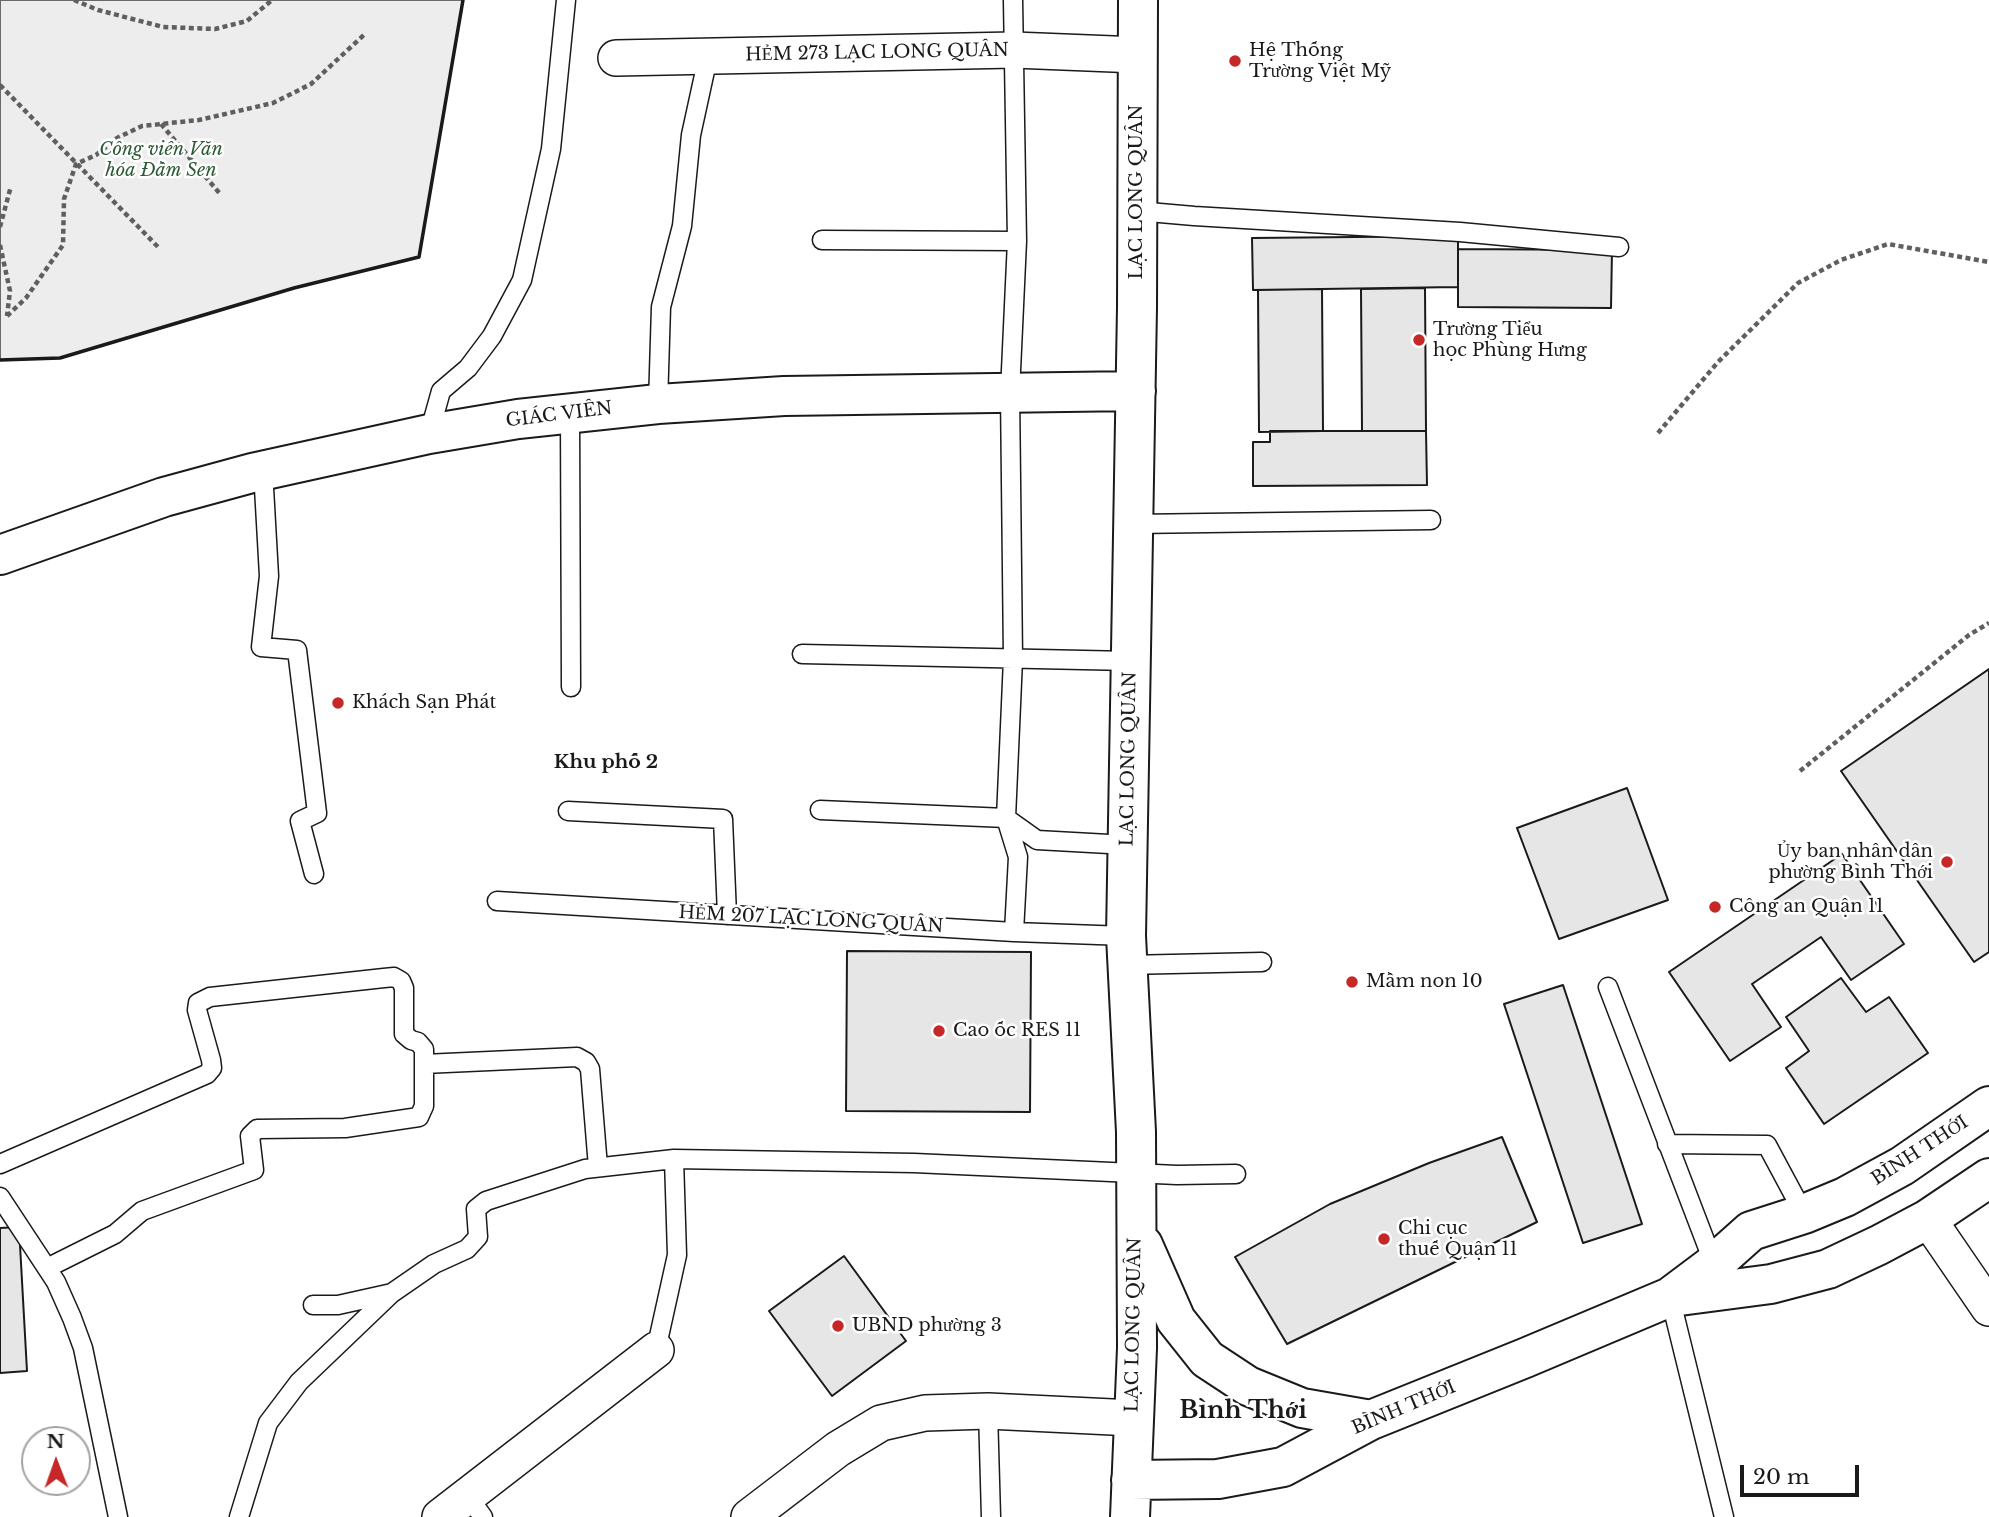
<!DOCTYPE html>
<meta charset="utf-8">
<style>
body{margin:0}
#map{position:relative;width:1989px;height:1517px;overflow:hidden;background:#fff;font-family:"Libre Baskerville",serif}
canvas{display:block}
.north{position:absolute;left:21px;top:1426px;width:70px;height:70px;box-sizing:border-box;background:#fff;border:2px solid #a3a3a3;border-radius:50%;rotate:359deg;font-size:19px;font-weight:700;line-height:28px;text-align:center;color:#1a1a1a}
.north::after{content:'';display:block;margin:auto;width:24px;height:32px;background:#c62828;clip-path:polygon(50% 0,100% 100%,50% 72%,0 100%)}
.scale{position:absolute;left:1740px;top:1465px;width:119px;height:32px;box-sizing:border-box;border:4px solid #1a1a1a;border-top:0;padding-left:9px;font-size:21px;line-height:24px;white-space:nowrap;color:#1a1a1a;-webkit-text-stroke:5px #fff;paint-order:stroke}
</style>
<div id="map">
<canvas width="1989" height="1517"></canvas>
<div class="north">N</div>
<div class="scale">20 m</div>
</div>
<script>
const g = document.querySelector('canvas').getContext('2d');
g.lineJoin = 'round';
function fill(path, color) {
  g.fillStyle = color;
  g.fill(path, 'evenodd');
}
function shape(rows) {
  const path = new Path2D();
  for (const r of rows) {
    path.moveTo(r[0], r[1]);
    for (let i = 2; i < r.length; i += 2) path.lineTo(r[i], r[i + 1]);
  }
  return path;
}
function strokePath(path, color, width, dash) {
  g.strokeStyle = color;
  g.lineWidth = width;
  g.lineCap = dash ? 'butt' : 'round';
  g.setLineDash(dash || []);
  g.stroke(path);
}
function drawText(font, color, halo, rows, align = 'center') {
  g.font = font + ' "Libre Baskerville",serif';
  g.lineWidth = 5;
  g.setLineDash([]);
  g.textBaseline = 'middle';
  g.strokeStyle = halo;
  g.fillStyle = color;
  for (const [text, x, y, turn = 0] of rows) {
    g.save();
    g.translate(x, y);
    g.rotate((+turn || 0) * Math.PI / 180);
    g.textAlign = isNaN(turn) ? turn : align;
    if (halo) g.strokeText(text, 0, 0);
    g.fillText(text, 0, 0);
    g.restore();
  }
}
const built = shape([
 [0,0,463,0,419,257,294,288,60,358,0,360,0,0]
]);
fill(built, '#ededed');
strokePath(built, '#6a6a6a', 2);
const building = shape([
 [1458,236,1458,287,1253,290,1252,238,1458,236],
 [1458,249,1612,250,1611,308,1458,307,1458,249],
 [1425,288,1426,431,1362,431,1361,289,1425,288],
 [1322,289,1323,431,1259,432,1258,290,1322,289],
 [1270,431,1426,431,1427,485,1253,486,1253,442,1270,442,1270,431],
 [1989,669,1989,952,1974,962,1841,771,1989,669],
 [1627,788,1668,900,1559,939,1517,828,1627,788],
 [1842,854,1904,944,1851,980,1821,937,1752,984,1781,1027,1730,1061,1669,972,1842,854],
 [847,951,1031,952,1030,1112,846,1111,847,951],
 [1841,978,1866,1012,1889,997,1928,1053,1824,1124,1786,1068,1809,1051,1786,1017,1841,978],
 [1563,985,1642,1224,1583,1243,1504,1004,1563,985],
 [1502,1137,1537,1222,1287,1344,1235,1257,1330,1204,1429,1163,1502,1137],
 [19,1227,27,1371,0,1373,0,1228,19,1227],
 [844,1256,906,1341,832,1396,769,1311,844,1256]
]);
fill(building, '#e6e6e6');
strokePath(building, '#1a1a1a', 2);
const lane = shape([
 [1013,0,1017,241,1010,392,1013,659,1006,818,1018,857,1014,932],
 [1137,211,1194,216,1460,232,1619,247],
 [822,240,1017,241],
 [658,404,661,307,682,226,691,135,708,57],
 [570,413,571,687],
 [429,434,441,391,468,368,492,336,522,280,551,149,566,0],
 [263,470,269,576,261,647,297,650,317,813,300,821,314,874],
 [1133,524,1431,520],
 [802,654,1130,661],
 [820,810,1006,818,1037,840,1127,845],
 [568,811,723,819,727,915],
 [497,901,1014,932,1126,936],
 [1126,965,1262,962],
 [1608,987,1714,1264],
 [424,1064,577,1057,586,1062,590,1069,598,1167],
 [1667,1144,1767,1145,1804,1214],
 [0,1164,207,1074,212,1068,211,1060,197,1010,198,1003,210,997,384,978,394,977,401,981,404,988,404,1034,411,1040,418,1042,424,1049,424,1106,419,1117,345,1128,257,1129,250,1136,254,1170,142,1211,115,1234,47,1268],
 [0,1197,56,1282,72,1318,83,1348,118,1517],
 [1670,1297,1724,1517],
 [313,1305,338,1305,392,1293],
 [656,1350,677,1255,674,1159],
 [988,1411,991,1517],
 [468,1496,483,1517],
 [239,1517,268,1423,299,1382,392,1293,434,1264,467,1249,478,1237,476,1209,486,1201,585,1169,674,1159,914,1163,1177,1175,1236,1174]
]);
const street = shape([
 [616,58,1014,50,1138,55],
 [1928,1219,1989,1308],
 [440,1517,656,1350],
 [749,1517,838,1449,881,1423,925,1413,988,1411,1133,1418]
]);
const secondary = shape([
 [0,555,164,497,252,473,429,434,518,419,658,404,784,396,1136,391],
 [1143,1245,1176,1320,1207,1359,1248,1386,1302,1408,1371,1420],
 [1672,1297,1771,1284,1828,1269,1879,1245,1928,1219,1989,1178],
 [1131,1480,1218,1479,1283,1467,1371,1420,1525,1358,1670,1297,1714,1264,1751,1231,1804,1214,1845,1197,1902,1166,1989,1106],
 [1130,1517,1137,1348,1136,1132,1126,936,1137,307,1138,0]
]);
strokePath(lane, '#1a1a1a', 21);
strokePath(street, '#1a1a1a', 38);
strokePath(secondary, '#1a1a1a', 42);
strokePath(shape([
 [74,0,98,10,163,27,215,29,247,21,272,0],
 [0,85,159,248],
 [161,124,221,195],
 [0,227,11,186],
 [0,245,10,291,7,316],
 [7,316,26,298,63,245,64,199,76,164,96,155,117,138,142,126,199,120,273,103,311,84,366,33],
 [1658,433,1718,362,1798,283,1841,260,1888,244,1989,262],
 [1800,771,1969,635,1989,623]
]), '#5f5f5f', 4.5, [5, 3.5]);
strokePath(lane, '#fff', 18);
strokePath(street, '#fff', 35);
strokePath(secondary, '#fff', 38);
strokePath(shape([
 [0,360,60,358,294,288,419,257,463,0]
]), '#1a1a1a', 3.5);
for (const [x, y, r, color] of [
 [1235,61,7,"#c62828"],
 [1419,340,7,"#c62828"],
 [338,703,7,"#c62828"],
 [1947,862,7,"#c62828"],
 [1715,907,7,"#c62828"],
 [1352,982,7,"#c62828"],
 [939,1031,7,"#c62828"],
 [1384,1239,7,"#c62828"],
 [838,1326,7,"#c62828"]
]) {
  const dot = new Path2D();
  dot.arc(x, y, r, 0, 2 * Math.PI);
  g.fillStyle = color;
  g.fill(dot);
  strokePath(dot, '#fff', 2.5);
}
drawText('18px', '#1a1a1a', '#fff', [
 ["Hệ Thống",1249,51],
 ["Trường Việt Mỹ",1249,72],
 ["Trường Tiểu",1433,330],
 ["học Phùng Hưng",1433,351],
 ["Khách Sạn Phát",352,703],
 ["Ủy ban nhân dân",1933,852,"right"],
 ["phường Bình Thới",1933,873,"right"],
 ["Công an Quận 11",1729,907],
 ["Mầm non 10",1366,982],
 ["Cao ốc RES 11",953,1031],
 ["Chi cục",1398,1229],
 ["thuế Quận 11",1398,1250],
 ["UBND phường 3",852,1326]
], 'left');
drawText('18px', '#1a1a1a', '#fff', [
 ["HẺM 273 LẠC LONG QUÂN",877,53,-1],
 ["LẠC LONG QUÂN",1137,192,-90],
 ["GIÁC VIÊN",559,415,-7],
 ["LẠC LONG QUÂN",1129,759,-89],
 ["HẺM 207 LẠC LONG QUÂN",811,920,3],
 ["BÌNH THỚI",1920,1151,-33],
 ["LẠC LONG QUÂN",1134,1325,-89],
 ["BÌNH THỚI",1404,1408,-23]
]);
drawText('italic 18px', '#2b5a34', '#fff', [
 ["Công viên Văn",161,150],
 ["hóa Đầm Sen",161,171]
]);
drawText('bold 19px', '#1a1a1a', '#fff', [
 ["Khu phố 2",606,763]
]);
drawText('bold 24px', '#1a1a1a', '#fff', [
 ["Bình Thới",1243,1411]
]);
</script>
